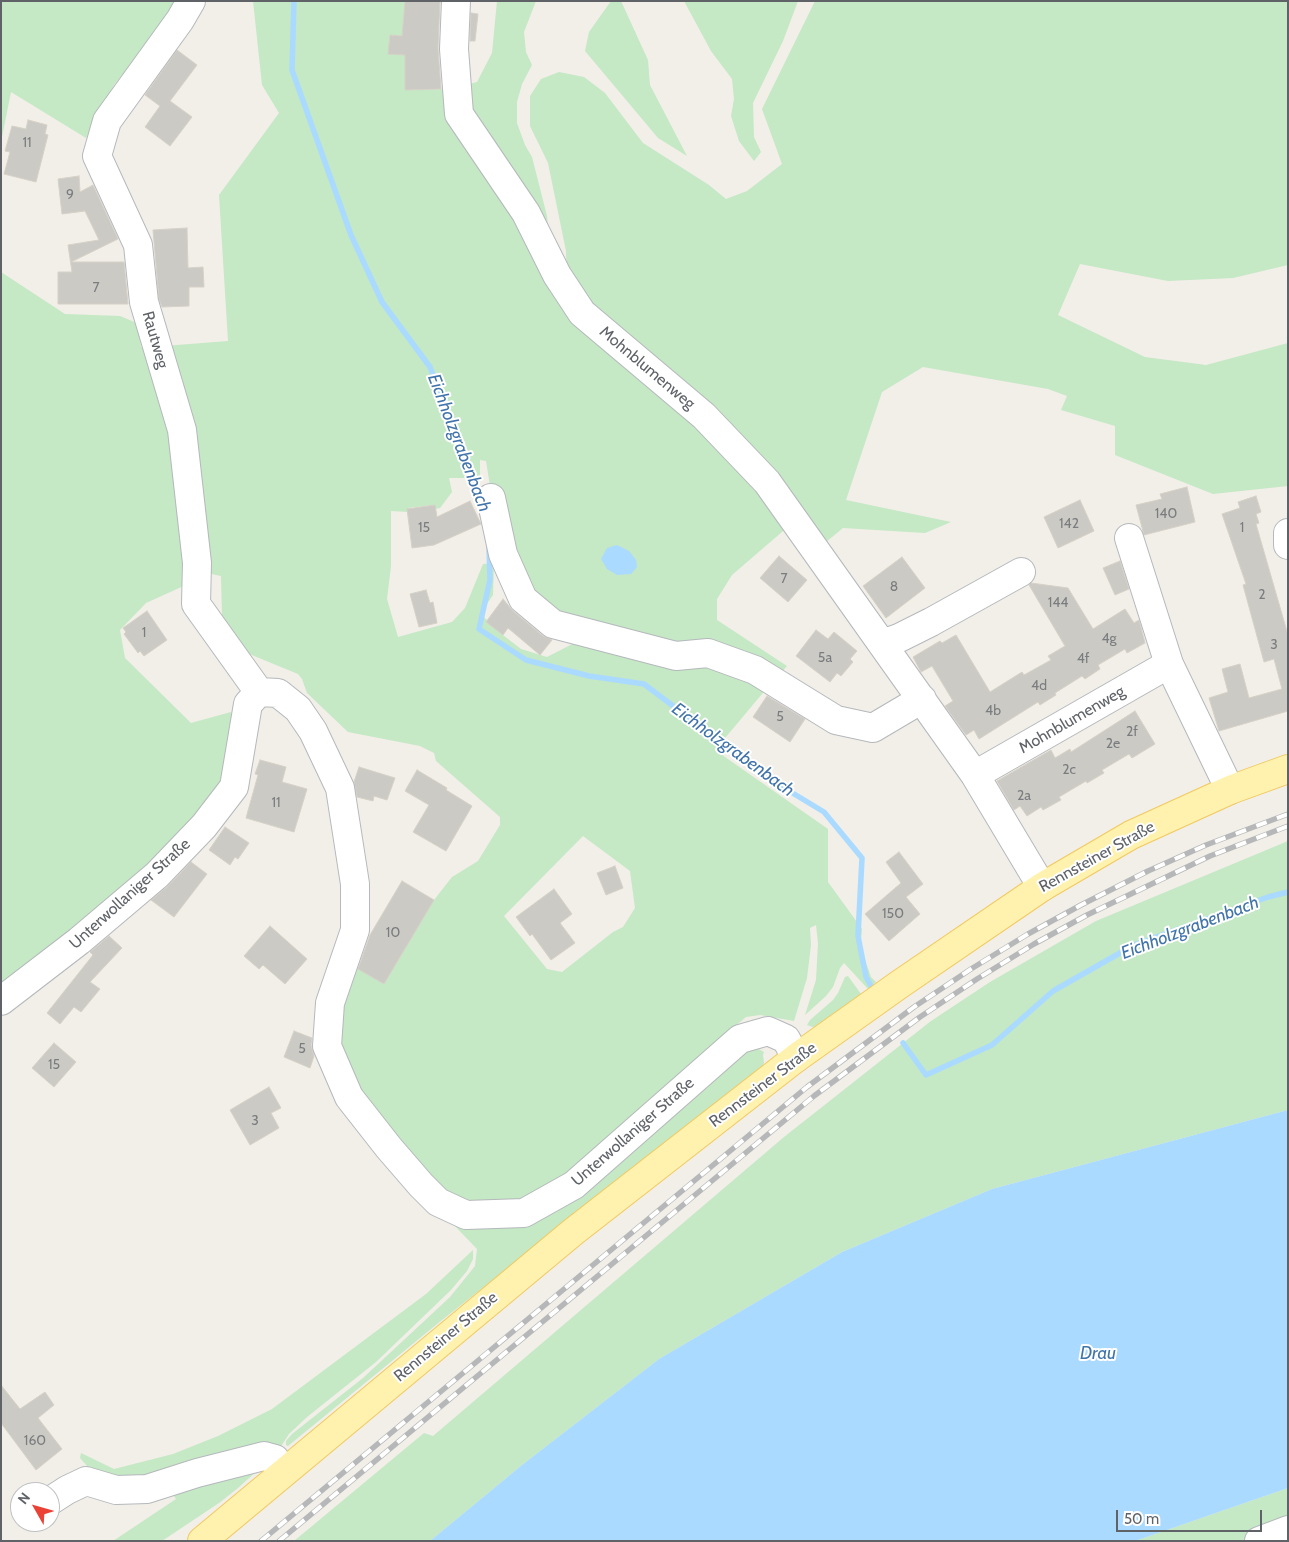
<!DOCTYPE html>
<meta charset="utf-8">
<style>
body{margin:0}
#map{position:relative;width:1289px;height:1542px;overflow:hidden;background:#f1efe8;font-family:Cabin,sans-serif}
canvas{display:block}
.frame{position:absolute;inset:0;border:2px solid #5f6368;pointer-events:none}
.north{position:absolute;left:10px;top:1482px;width:50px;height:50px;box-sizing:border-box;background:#fff;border:1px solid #bfc1c3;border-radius:50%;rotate:308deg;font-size:14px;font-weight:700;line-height:20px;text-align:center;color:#5f6368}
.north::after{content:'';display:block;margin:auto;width:18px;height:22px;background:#ea4335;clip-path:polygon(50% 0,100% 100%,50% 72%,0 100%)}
.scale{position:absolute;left:1116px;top:1510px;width:146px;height:22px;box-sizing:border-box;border:2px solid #5f6368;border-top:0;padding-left:6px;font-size:15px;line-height:18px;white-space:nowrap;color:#5f6368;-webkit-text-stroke:4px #fff;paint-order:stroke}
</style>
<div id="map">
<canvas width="1289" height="1542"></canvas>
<div class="frame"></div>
<div class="north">N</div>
<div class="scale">50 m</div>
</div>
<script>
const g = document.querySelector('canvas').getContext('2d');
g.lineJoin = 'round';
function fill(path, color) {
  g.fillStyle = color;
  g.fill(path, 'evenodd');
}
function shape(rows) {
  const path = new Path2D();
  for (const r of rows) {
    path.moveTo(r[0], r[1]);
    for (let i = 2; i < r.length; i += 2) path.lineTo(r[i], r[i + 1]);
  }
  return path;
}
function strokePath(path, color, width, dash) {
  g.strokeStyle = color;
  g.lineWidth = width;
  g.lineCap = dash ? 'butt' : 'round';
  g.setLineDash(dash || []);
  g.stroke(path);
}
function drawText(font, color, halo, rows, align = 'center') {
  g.font = font + ' Cabin,sans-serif';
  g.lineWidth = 4;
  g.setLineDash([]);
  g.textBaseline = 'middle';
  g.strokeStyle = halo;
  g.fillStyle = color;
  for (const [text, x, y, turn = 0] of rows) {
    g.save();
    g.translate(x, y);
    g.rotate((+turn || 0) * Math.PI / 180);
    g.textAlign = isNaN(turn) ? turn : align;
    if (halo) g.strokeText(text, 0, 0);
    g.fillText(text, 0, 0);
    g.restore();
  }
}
fill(shape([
 [1,1,177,1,178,5,114,85,86,138,11,92,1,142],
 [253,1,405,1,402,36,390,35,388,53,406,55,405,90,449,89,545,264,677,399,790,525,732,575,717,599,717,620,787,666,774,681,570,620,534,600,490,486,486,461,480,460,480,478,449,478,452,492,440,508,435,509,435,505,408,508,408,512,391,511,391,566,387,599,398,637,452,622,465,608,483,564,494,563,493,595,480,614,487,620,486,622,521,649,547,657,584,638,693,662,767,688,715,750,828,829,828,882,862,929,861,940,863,954,871,977,876,982,868,989,844,963,840,968,833,987,826,996,805,1015,816,980,818,943,816,925,810,928,811,945,807,978,794,1021,760,1015,746,1017,704,1052,666,1093,538,1197,473,1209,428,1179,345,1069,336,1014,352,965,384,984,434,900,452,877,478,861,500,825,500,817,436,761,434,753,420,746,348,732,307,693,302,679,298,674,242,651,222,616,221,576,207,573,164,346,228,341,219,195,279,113,262,85],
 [583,836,630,871,635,908,623,927,613,932,562,972,547,969,504,916],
 [497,1,536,1,524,32,526,52,532,65,522,84,517,102,517,123,525,145,532,157,547,216,550,247,497,150,458,87,477,82,492,53],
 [611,1,621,1,648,60,650,85,687,156,658,138,585,51,589,32],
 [684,1,798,1,783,41,753,103,754,137,761,152,754,161,739,141,731,116,734,99,732,79,711,51],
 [815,1,1288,1,1288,265,1233,278,1168,281,1080,264,1058,315,1145,357,1206,365,1288,343,1288,486,1213,494,1115,455,1115,426,1061,410,1067,396,1048,389,923,367,882,392,846,500,951,522,925,533,843,528,820,547,567,290,566,251,548,163,530,126,530,96,541,79,559,72,584,77,605,93,643,143,709,185,726,199,747,191,782,164,762,109],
 [1,272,65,314,120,316,139,324,141,347,148,347,162,372,188,584,146,603,120,630,125,658,191,723,231,712,232,748,213,802,164,857,1,992],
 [1288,841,1288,1110,992,1189,842,1252,659,1359,522,1465,430,1541,294,1541,424,1433,433,1436,784,1137,931,1021,990,982,1096,921],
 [848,976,861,994,822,1026,813,1027,807,1025,810,1020,833,1000,838,993,845,977],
 [757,1048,764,1052,763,1055,764,1063,761,1068,442,1320,288,1446,286,1445,286,1441,292,1434,363,1378,450,1297,475,1266,477,1249,452,1223,502,1227,728,1056],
 [473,1250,473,1259,467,1271,451,1290,376,1362,307,1417,289,1434,276,1454,153,1485,95,1475,80,1458,81,1453,114,1469,173,1454,218,1436,272,1409,426,1294],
 [258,1470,238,1488,219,1503,162,1541,113,1541,176,1499,170,1490],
 [1288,1488,1288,1524,1240,1541,1135,1541]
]), '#c5e8c5');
fill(shape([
 [617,545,629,551,636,560,637,567,631,574,617,575,607,569,601,559,607,548],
 [1288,1110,1288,1488,1135,1541,430,1541,522,1465,659,1359,842,1252,992,1189]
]), '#aadaff');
strokePath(shape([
 [294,1,292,70,351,235,382,302,430,367,480,499],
 [489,547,490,580,479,629,526,660,589,676,644,684,771,780,824,812,862,858,858,936,866,977,875,993],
 [903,1043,926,1075,992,1045,1053,991,1134,945,1268,897,1288,892]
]), '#aadaff', 5.5);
const building = shape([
 [405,1,440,1,438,48,441,89,405,90,405,55,388,54,390,35,402,36,405,1],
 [471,13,478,14,475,41,470,41,471,13],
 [177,50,197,65,170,101,192,117,170,146,145,127,160,106,145,95,177,50],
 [28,120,47,125,45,134,48,135,36,182,4,174,10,152,5,151,12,126,26,129,28,120],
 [79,176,80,192,93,185,118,239,71,262,124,262,128,304,58,304,58,272,72,272,68,245,99,240,85,211,62,214,58,179,79,176],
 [187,228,188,268,203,267,204,287,189,287,189,306,162,307,159,299,153,230,187,228],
 [1187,487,1195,522,1144,535,1136,505,1162,499,1160,494,1187,487],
 [1256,496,1261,512,1256,514,1259,523,1256,524,1288,635,1288,711,1219,731,1209,698,1228,692,1222,669,1240,664,1249,698,1282,689,1274,659,1264,662,1243,585,1246,584,1222,514,1240,508,1238,502,1256,496],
 [1080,500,1094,531,1058,548,1044,517,1080,500],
 [470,501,481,524,434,545,412,548,407,509,435,505,437,517,470,501],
 [779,556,807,580,788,602,760,578,779,556],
 [902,557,925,588,886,618,863,586,902,557],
 [1120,561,1129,589,1115,595,1103,568,1120,561],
 [1031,583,1068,588,1093,629,1125,609,1134,623,1139,620,1145,643,1127,653,1125,649,1098,665,1100,669,1085,679,1082,676,1055,693,1056,695,1040,705,1038,702,979,739,974,730,966,735,945,706,953,701,932,666,921,672,913,657,940,641,942,643,956,635,990,692,1022,672,1024,675,1051,660,1048,656,1065,646,1029,585,1031,583],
 [426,590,430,603,433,602,437,623,419,627,410,594,426,590],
 [503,599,513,611,543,636,552,640,540,655,508,628,503,635,486,622,503,599],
 [147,611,167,640,144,656,140,651,138,653,124,634,126,632,123,628,147,611],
 [816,630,828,639,834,632,857,651,850,659,853,662,841,676,837,673,830,682,796,656,816,630],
 [767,696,805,719,790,742,753,717,767,696],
 [1135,711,1155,744,1132,758,1129,754,1102,770,1104,773,1087,783,1086,781,1059,797,1061,800,1043,810,1041,807,1027,816,1020,806,1014,810,997,781,1051,750,1055,758,1070,749,1071,752,1135,711],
 [260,760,286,767,282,782,307,789,294,832,246,818,258,775,255,774,260,760],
 [359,767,395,778,387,800,374,796,373,801,357,797,354,782,359,767],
 [417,770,447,788,446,790,472,806,446,851,413,832,429,805,405,791,417,770],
 [225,827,249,843,238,859,235,857,230,865,209,850,225,827],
 [899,852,923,884,906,897,920,914,889,941,865,914,901,883,886,862,899,852],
 [191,862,207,874,174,917,151,900,168,886,191,862],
 [615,866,623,888,606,895,597,873,615,866],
 [402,881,434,900,384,984,358,969,370,935,402,881],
 [554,889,572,914,560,923,575,943,551,960,532,934,530,936,516,917,554,889],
 [270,926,307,959,285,984,263,965,259,969,244,956,270,926],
 [109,936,122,948,90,982,100,989,81,1012,74,1007,60,1024,47,1013,93,955,90,952,109,936],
 [294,1031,312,1038,311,1045,314,1056,310,1068,284,1057,294,1031],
 [54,1043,76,1062,54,1087,32,1068,54,1043],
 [269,1087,281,1108,271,1113,279,1128,250,1145,230,1110,269,1087],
 [1,1385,20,1409,45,1392,54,1405,38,1418,62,1449,36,1470,1,1423,1,1385]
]);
fill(building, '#cccac5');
strokePath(building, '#d6d1c6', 1);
const minor = shape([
 [191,1,180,20,107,121,97,156,138,245,144,302,182,430,197,563,196,604,259,692],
 [456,1,454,49,459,114,526,213,557,275,582,313,704,416,767,482,975,775,1042,887],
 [491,498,503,554,523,599,553,624,676,656,708,653,755,670,836,720,873,728,922,699],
 [1288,533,1288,545],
 [1129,538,1169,664],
 [882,644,899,638,931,622,1021,572],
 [975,775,1169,664,1230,790],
 [1,1001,79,941,157,875,204,826,234,787,248,704,259,692,278,693,298,709,313,731,340,788,355,884,355,930,330,1003,327,1046,349,1097,389,1148,421,1185,438,1202,466,1215,524,1213,574,1185,740,1039,768,1031,786,1039,796,1058],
 [50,1501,67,1490,86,1481,116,1490,147,1489,197,1473,264,1456,275,1459,283,1472],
 [1259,1541,1288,1530]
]);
const major = shape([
 [202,1541,573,1232,796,1058,900,984,1042,887,1131,835,1230,790,1288,769]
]);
strokePath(minor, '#b5b8bc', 30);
strokePath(major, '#f2c960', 30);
strokePath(minor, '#fff', 28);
strokePath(major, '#fff2af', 28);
const rail = shape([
 [261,1541,807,1087,914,1007,971,969,1028,934,1081,905,1148,871,1206,845,1288,814],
 [279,1541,814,1096,920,1017,977,979,1034,944,1087,915,1210,856,1288,826]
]);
strokePath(rail, '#b6b7b8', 5.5);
strokePath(rail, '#fff', 4, [11]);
drawText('14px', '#7a7d7f', null, [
 ["11",27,143],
 ["9",70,195],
 ["7",96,288],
 ["140",1166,514],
 ["142",1069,524],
 ["15",424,528],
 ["1",1242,528],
 ["7",784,579],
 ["8",894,587],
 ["2",1262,595],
 ["144",1058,603],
 ["1",144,633],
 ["4g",1109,639],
 ["3",1274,645],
 ["5a",825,658],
 ["4f",1083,659],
 ["4d",1039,686],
 ["4b",993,711],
 ["5",780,717],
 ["2f",1132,732],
 ["2e",1113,744],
 ["2c",1069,770],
 ["2a",1024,796],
 ["11",276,803],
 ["150",893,914],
 ["10",393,933],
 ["5",302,1049],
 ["15",54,1065],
 ["3",255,1121],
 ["160",35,1441]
]);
drawText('16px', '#5f6368', '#fff', [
 ["Rautweg",155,340,74],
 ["Mohnblumenweg",647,368,40],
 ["Mohnblumenweg",1072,720,-30],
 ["Rennsteiner Straße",1097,857,-29],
 ["Unterwollaniger Straße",130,894,-42],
 ["Rennsteiner Straße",763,1085,-37],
 ["Unterwollaniger Straße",633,1132,-41],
 ["Rennsteiner Straße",446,1337,-40]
]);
drawText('italic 18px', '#4174aa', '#fff', [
 ["Eichholzgrabenbach",459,443,69],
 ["Eichholzgrabenbach",733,750,36],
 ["Eichholzgrabenbach",1190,928,-21],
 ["Drau",1098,1354]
]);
</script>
